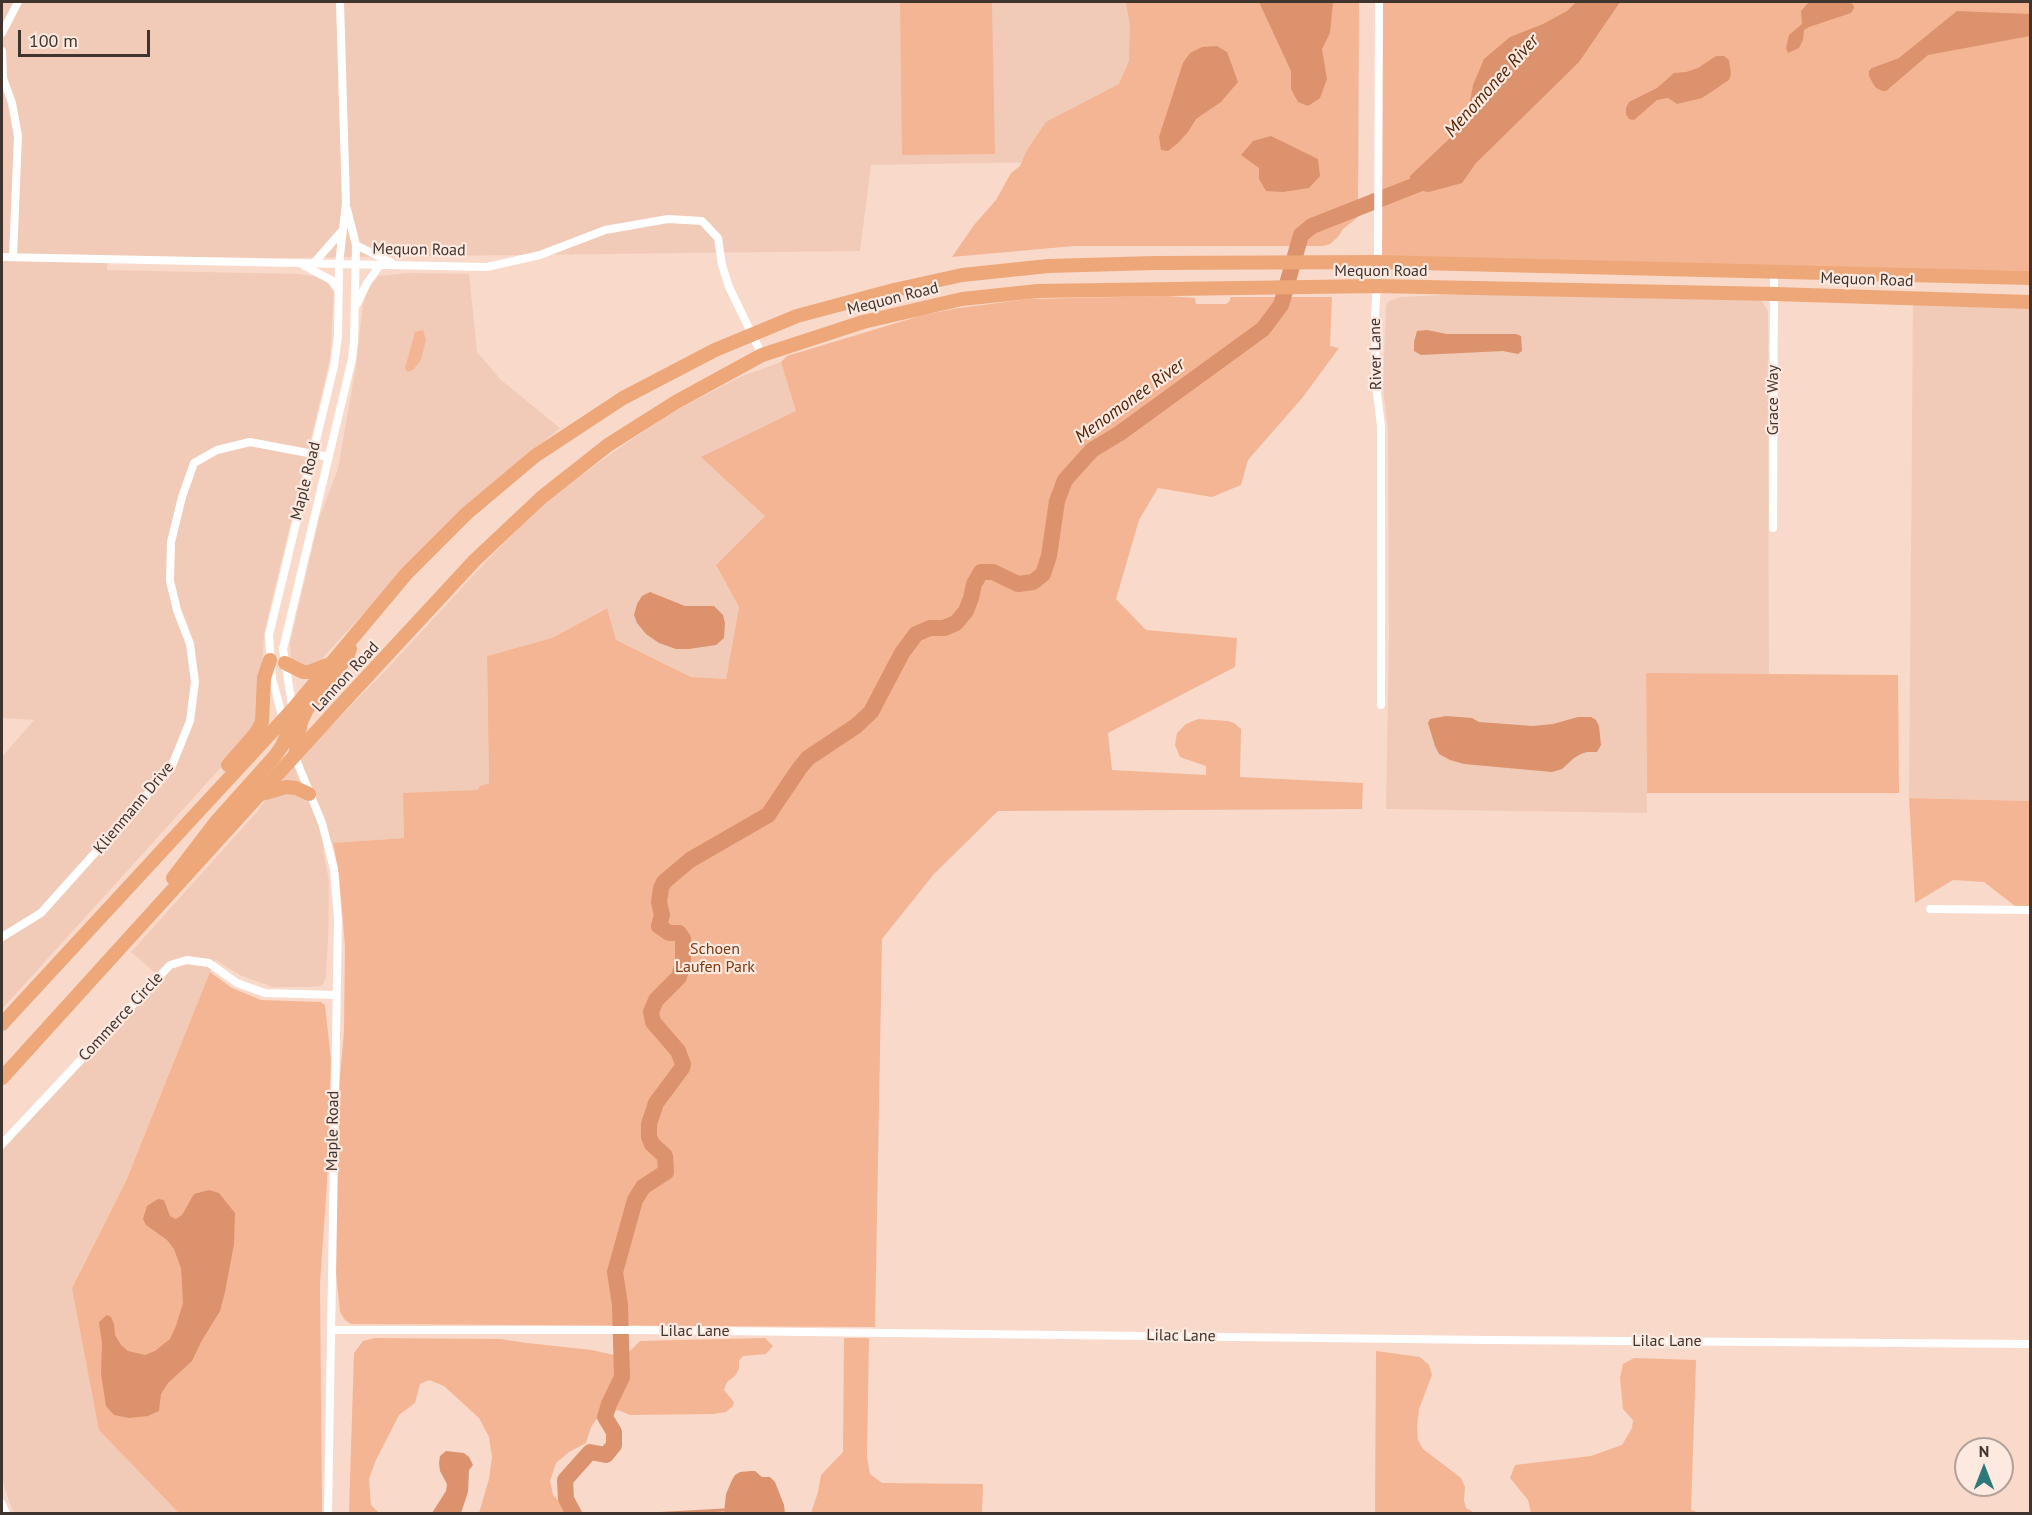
<!DOCTYPE html>
<style>
body{margin:0}
#map{position:relative;width:2032px;height:1515px;overflow:hidden;background:#f9d9ca;font-family:"PT Sans",sans-serif}
canvas{display:block}
.frame{position:absolute;inset:0;border:3px solid #40342e;pointer-events:none}
.north{position:absolute;left:1954px;top:1437px;width:60px;height:60px;box-sizing:border-box;background:#fde9e0;border:2px solid #b1a199;border-radius:50%;rotate:0deg;font-size:16px;font-weight:700;line-height:24px;text-align:center;color:#40342e}
.north::after{content:'';display:block;margin:auto;width:21px;height:27px;background:#2e787a;clip-path:polygon(50% 0,100% 100%,50% 72%,0 100%)}
.scale{position:absolute;left:18px;top:30px;width:132px;height:27px;box-sizing:border-box;border:3px solid #40342e;border-top:0;padding-left:8px;font-size:18px;line-height:21px;white-space:nowrap;color:#40342e;-webkit-text-stroke:4px #fde9e0;paint-order:stroke}
</style>
<div id="map">
<canvas width="2032" height="1515"></canvas>
<div class="frame"></div>
<div class="north">N</div>
<div class="scale">100 m</div>
</div>
<script>
const g = document.querySelector('canvas').getContext('2d');
g.lineJoin = 'round';
function fill(path, color) {
  g.fillStyle = color;
  g.fill(path, 'evenodd');
}
function shape(rows) {
  const path = new Path2D();
  for (const r of rows) {
    path.moveTo(r[0], r[1]);
    for (let i = 2; i < r.length; i += 2) path.lineTo(r[i], r[i + 1]);
  }
  return path;
}
function strokePath(path, color, width, dash) {
  g.strokeStyle = color;
  g.lineWidth = width;
  g.lineCap = dash ? 'butt' : 'round';
  g.setLineDash(dash || []);
  g.stroke(path);
}
function drawText(font, color, halo, rows, align = 'center') {
  g.font = font + ' "PT Sans",sans-serif';
  g.lineWidth = 4.5;
  g.setLineDash([]);
  g.textBaseline = 'middle';
  g.strokeStyle = halo;
  g.fillStyle = color;
  for (const [text, x, y, turn = 0] of rows) {
    g.save();
    g.translate(x, y);
    g.rotate((+turn || 0) * Math.PI / 180);
    g.textAlign = isNaN(turn) ? turn : align;
    if (halo) g.strokeText(text, 0, 0);
    g.fillText(text, 0, 0);
    g.restore();
  }
}
fill(shape([
 [2,2,1164,2,1132,100,1044,162,871,165,860,251,270,258,108,256,107,270,298,274,318,277,328,283,334,293,330,359,264,633,260,715,244,742,2,1009,2,757,34,720,2,718],
 [408,273,469,274,477,352,501,380,560,428,466,506,437,533,318,663,309,668,291,660,290,644,319,519,338,469,356,366,363,304,368,289,378,276],
 [1462,294,1761,300,1768,311,1769,674,1646,674,1647,813,1386,809,1389,639,1388,430,1383,387,1386,306,1389,301,1401,297],
 [1913,302,2030,304,2030,801,1909,798],
 [781,362,797,411,765,516,716,565,739,607,726,679,691,677,616,640,606,608,552,638,487,656,489,790,403,794,404,838,333,843,323,850,329,881,328,939,326,977,323,984,320,986,308,987,273,987,242,976,215,960,126,1181,72,1288,196,1513,13,1513,2,1480,2,1151,161,978,131,952,256,813,271,793,319,738,385,671,496,551,531,517,516,522,625,444,675,411,740,377]
]), '#f1cbb8');
fill(shape([
 [900,2,992,2,995,154,902,155],
 [1126,2,1359,2,1358,217,1343,229,1338,237,1330,244,1323,246,1074,246,952,257,974,225,996,200,1011,173,1020,166,1027,150,1046,122,1119,84,1129,61,1130,26],
 [1379,2,2030,2,2030,271,1378,262],
 [1168,296,1195,298,1196,304,1226,304,1229,302,1231,297,1332,297,1330,346,1339,348,1303,397,1248,460,1241,485,1212,497,1158,488,1139,520,1116,599,1146,630,1237,638,1235,667,1108,733,1112,770,1206,775,1206,766,1180,757,1175,745,1177,733,1186,724,1198,719,1228,721,1234,723,1241,729,1240,777,1363,783,1362,809,998,811,934,874,882,939,875,1327,357,1324,351,1324,345,1320,340,1312,335,1262,338,1099,344,1032,345,946,339,875,333,843,404,838,403,793,478,790,480,786,489,783,487,656,552,638,607,608,616,640,691,677,726,679,739,607,716,565,765,516,701,457,796,411,781,362,787,356,923,315,959,308,1029,299],
 [423,330,426,340,421,360,413,370,407,372,405,368,415,332],
 [1646,673,1898,675,1899,793,1647,793],
 [1909,798,2030,801,2030,907,2015,906,1984,882,1953,880,1915,903],
 [210,972,232,988,261,1000,321,1002,325,1005,331,1059,327,1183,320,1283,322,1513,179,1513,99,1430,72,1288,126,1181],
 [375,1338,500,1339,527,1343,592,1350,614,1355,627,1354,640,1341,765,1338,773,1346,766,1354,743,1356,739,1361,739,1369,735,1376,727,1382,724,1390,734,1402,733,1406,726,1412,713,1414,630,1415,618,1410,600,1414,591,1427,586,1443,569,1452,556,1463,550,1481,553,1495,569,1513,479,1513,489,1479,492,1457,489,1437,479,1418,444,1386,429,1380,420,1384,415,1403,399,1415,375,1462,369,1479,371,1505,379,1513,349,1513,354,1353,363,1341],
 [844,1338,869,1338,867,1457,870,1474,882,1483,983,1484,982,1513,811,1513,818,1492,821,1475,843,1452],
 [1376,1351,1420,1357,1429,1365,1432,1375,1419,1409,1417,1426,1418,1440,1423,1449,1461,1478,1465,1487,1464,1500,1466,1508,1475,1513,1375,1513],
 [1634,1358,1696,1360,1691,1510,1700,1513,1531,1513,1528,1500,1510,1478,1515,1465,1591,1456,1622,1445,1632,1428,1633,1420,1623,1409,1620,1378,1623,1364]
]), '#f4b594');
fill(shape([
 [1259,2,1333,2,1330,33,1322,49,1327,79,1320,98,1308,106,1298,102,1291,89,1291,71],
 [1576,2,1620,2,1579,62,1476,163,1462,183,1429,192,1410,189,1410,176,1466,123,1473,85,1484,59,1510,37,1543,24,1567,11],
 [1809,2,1846,2,1853,4,1854,8,1851,13,1809,27,1804,30,1803,40,1799,48,1788,53,1786,48,1789,35,1802,24,1801,11],
 [1957,11,2030,14,2030,36,1928,55,1886,91,1882,91,1875,87,1869,76,1869,71,1872,68,1899,58],
 [1217,46,1227,52,1238,82,1221,102,1196,119,1188,132,1178,143,1168,151,1161,150,1159,137,1183,63,1190,53,1202,47],
 [1716,56,1724,56,1729,60,1731,74,1729,80,1702,98,1677,104,1668,98,1657,100,1634,120,1629,119,1626,114,1626,108,1629,102,1657,88,1674,73,1686,72,1698,68],
 [1271,136,1318,159,1320,176,1309,188,1283,192,1266,191,1259,179,1259,168,1241,155,1253,141],
 [1427,330,1447,334,1516,334,1521,336,1522,351,1518,354,1503,351,1421,355,1414,351,1414,342,1417,331],
 [650,592,685,606,714,606,723,615,725,623,724,638,716,645,689,649,676,649,659,643,646,634,637,623,634,615,637,604,642,596],
 [1446,716,1472,718,1479,722,1533,726,1553,724,1578,717,1591,717,1596,720,1599,726,1601,745,1597,752,1587,752,1581,754,1574,758,1562,769,1552,772,1464,764,1450,760,1439,754,1435,746,1428,723,1430,719],
 [209,1190,219,1193,235,1213,234,1244,225,1292,220,1311,201,1342,192,1361,168,1383,161,1394,159,1411,148,1416,129,1418,114,1415,106,1406,101,1374,102,1344,99,1322,107,1315,111,1317,114,1324,115,1335,121,1345,128,1351,145,1355,155,1351,170,1339,176,1326,183,1303,181,1268,174,1249,167,1240,146,1225,143,1219,147,1206,158,1199,164,1200,170,1216,176,1219,182,1215,194,1194],
 [446,1451,464,1453,469,1457,473,1465,469,1470,468,1492,461,1513,432,1513,446,1491,447,1484,440,1471,439,1463,440,1456],
 [751,1471,755,1471,762,1477,770,1477,775,1482,784,1505,785,1513,724,1513,726,1494,732,1480,735,1475,740,1472]
]), '#dc926c');
strokePath(shape([
 [651,1514,724,1510]
]), '#dc926c', 3);
strokePath(shape([
 [574,1514,566,1499,565,1480,590,1452,606,1455,614,1445,614,1432,605,1417,609,1404,622,1377,620,1305,615,1272,635,1200,643,1187,666,1172,665,1156,652,1144,649,1137,649,1124,656,1103,682,1068,683,1064,678,1051,653,1022,651,1012,656,1000,679,977,683,962,683,939,679,933,669,933,659,926,662,915,659,902,661,888,664,882,690,860,768,815,799,769,808,758,856,726,871,712,902,653,916,634,930,628,944,628,956,623,966,611,971,598,974,584,981,572,993,572,1018,584,1033,582,1043,574,1049,556,1057,501,1065,480,1092,450,1120,433,1263,329,1281,305,1301,235,1312,226,1421,183,1430,176]
]), '#dc926c', 16);
strokePath(shape([
 [1379,2,1378,262,1375,317,1376,385,1381,426,1381,705],
 [2,33,18,2],
 [2,51,3,78,12,103,18,136,13,257],
 [356,245,392,263],
 [2,257,487,267,540,255,605,230,668,219,702,221,718,238,722,265,729,287,762,355],
 [313,264,342,231],
 [303,265,331,280,339,290],
 [357,304,367,283,380,265],
 [1773,528,1774,272],
 [293,711,283,649,352,359,354,341,356,245,347,209],
 [284,723,272,678,269,635,334,366,338,336,339,264,346,203,340,2],
 [293,752,322,823,334,869,338,920,328,1514],
 [1930,909,2030,910],
 [2,937,41,913,171,768,190,721,195,682,190,644,177,610,170,581,171,542,182,497,194,463,217,450,250,442,329,457],
 [2,1144,170,965,187,960,209,963,237,983,265,993,336,995],
 [331,1330,634,1330,1489,1340,2030,1344],
 [2,1504,6,1514]
]), '#fff', 8);
strokePath(shape([
 [285,663,303,672,309,672,327,665],
 [295,755,301,722,307,709,347,657,350,649],
 [228,765,256,733,262,722,264,678,270,660],
 [262,794,286,787,296,788,309,794],
 [173,878,215,823,275,756,282,746,287,734,293,711],
 [2,1024,293,709,407,573,466,514,535,456,623,398,715,350,797,316,894,290,962,275,1048,266,1154,263,1378,262,2030,278],
 [2,1078,337,709,475,560,542,497,608,445,676,402,762,355,863,322,962,299,1038,291,1375,286,1774,294,2030,302]
]), '#eea778', 14);
drawText('16px', '#40342e', '#fde9e0', [
 ["Mequon Road",419,250,1],
 ["Mequon Road",1381,271],
 ["Mequon Road",1867,280,2],
 ["Mequon Road",893,299,-14],
 ["River Lane",1376,354,-91],
 ["Grace Way",1773,400,-90],
 ["Maple Road",306,481,-76],
 ["Lannon Road",346,677,-47],
 ["Klienmann Drive",134,808,-50],
 ["Commerce Circle",121,1017,-47],
 ["Maple Road",333,1131,-89],
 ["Lilac Lane",695,1331],
 ["Lilac Lane",1181,1336,1],
 ["Lilac Lane",1667,1341]
]);
drawText('16px', '#7d390f', '#fde9e0', [
 ["Schoen",715,949],
 ["Laufen Park",715,967]
]);
drawText('italic 18px', '#532406', '#fde9e0', [
 ["Menomonee River",1492,86,-48],
 ["Menomonee River",1130,401,-36]
]);
</script>
